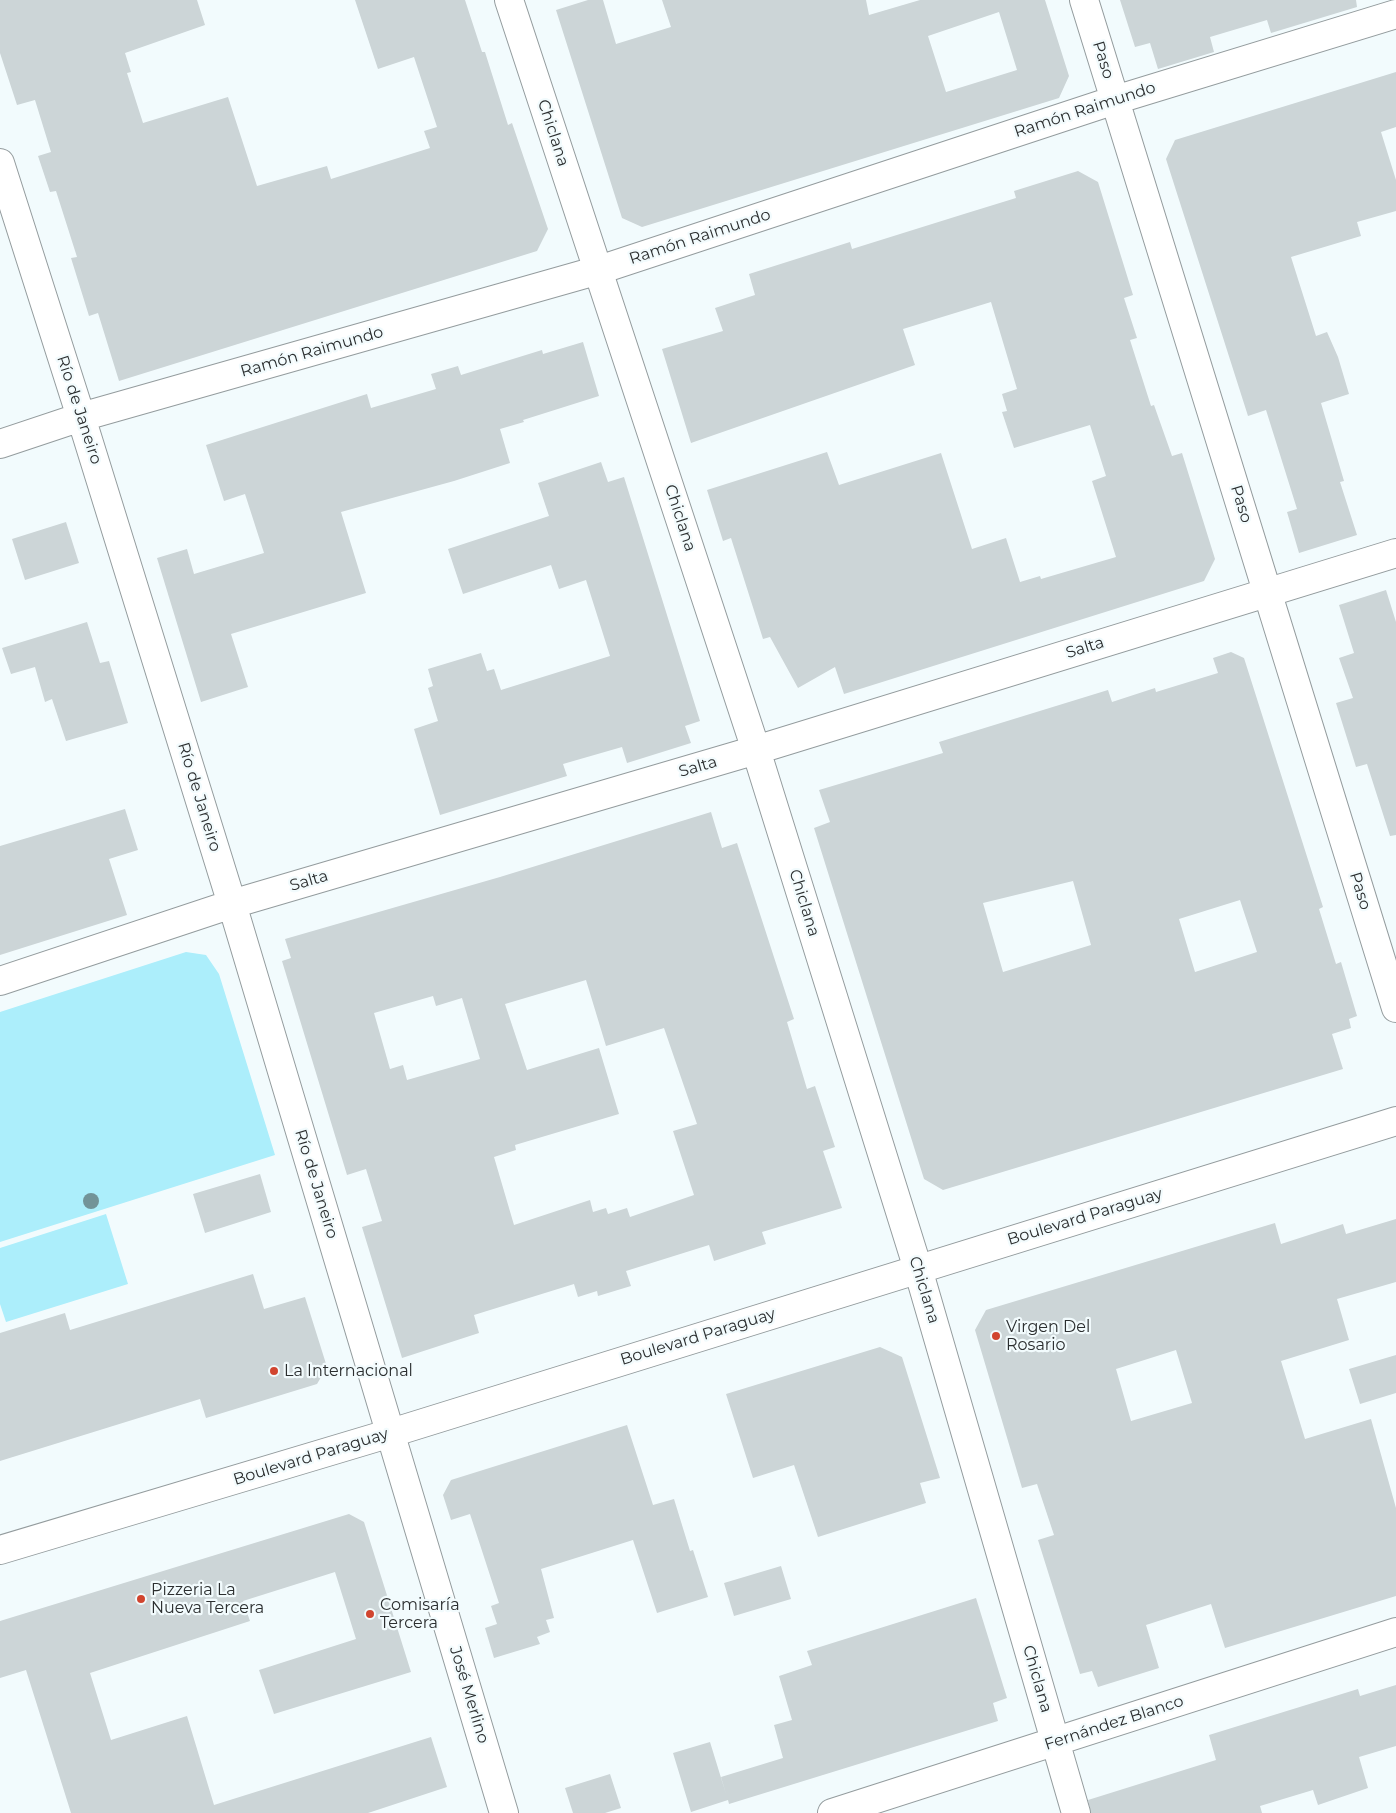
<!DOCTYPE html>
<meta charset="utf-8">
<style>
body{margin:0}
canvas{display:block;background:#f2fbfd}
</style>
<canvas width="1396" height="1813"></canvas>
<script>
const g = document.querySelector('canvas').getContext('2d');
g.lineJoin = 'round';
function fill(path, color) {
  g.fillStyle = color;
  g.fill(path, 'evenodd');
}
function shape(rows) {
  const path = new Path2D();
  for (const r of rows) {
    path.moveTo(r[0], r[1]);
    for (let i = 2; i < r.length; i += 2) path.lineTo(r[i], r[i + 1]);
  }
  return path;
}
function strokePath(path, color, width, dash) {
  g.strokeStyle = color;
  g.lineWidth = width;
  g.lineCap = dash ? 'butt' : 'round';
  g.setLineDash(dash || []);
  g.stroke(path);
}
function drawText(font, color, halo, rows, align = 'center') {
  g.font = font + ' Montserrat,sans-serif';
  g.lineWidth = 4.5;
  g.setLineDash([]);
  g.textBaseline = 'middle';
  g.strokeStyle = halo;
  g.fillStyle = color;
  for (const [text, x, y, turn = 0] of rows) {
    g.save();
    g.translate(x, y);
    g.rotate((+turn || 0) * Math.PI / 180);
    g.textAlign = isNaN(turn) ? turn : align;
    if (halo) g.strokeText(text, 0, 0);
    g.fillText(text, 0, 0);
    g.restore();
  }
}
fill(shape([
 [186,952,206,955,219,974,275,1155,0,1242,0,1012],
 [106,1214,128,1284,6,1322,0,1304,0,1248]
]), '#aceefb');
fill(shape([
 [0,0,197,0,205,25,125,53,131,72,127,73,143,123,228,97,257,186,327,166,331,179,430,148,424,131,437,127,414,57,378,69,355,0,465,0,482,52,485,52,508,125,512,123,548,229,537,251,119,381,98,313,89,316,71,258,77,257,56,191,50,192,38,156,51,152,35,100,17,105,0,53],
 [588,0,603,0,616,44,671,27,662,0,866,0,869,15,920,0,1045,0,1069,76,1059,98,642,227,622,218,556,10],
 [999,12,1017,70,946,92,928,36],
 [1120,0,1356,0,1357,7,1271,33,1267,20,1210,37,1214,52,1158,69,1150,43,1135,47],
 [1396,72,1396,127,1381,132,1396,180,1396,211,1357,222,1361,236,1291,257,1316,336,1327,332,1338,357,1349,394,1321,403,1344,481,1340,482,1357,535,1299,553,1287,512,1297,509,1266,410,1248,416,1166,159,1175,140],
 [1078,171,1098,182,1133,295,1124,298,1137,338,1130,340,1151,406,1154,405,1172,456,1182,453,1215,559,1204,581,844,694,835,667,798,688,770,637,763,639,731,538,723,541,707,490,827,452,839,485,941,453,972,549,1006,538,1020,582,1040,576,1041,579,1116,557,1092,481,1106,476,1090,425,1014,448,1002,412,1007,411,1002,394,1017,389,991,302,903,329,915,365,691,443,662,349,723,331,715,308,755,295,749,274,850,242,852,249,964,214,1016,198,1014,191],
 [583,342,599,396,523,420,524,422,500,429,510,463,454,481,341,512,366,593,231,634,248,687,201,702,157,558,187,549,194,574,264,553,245,494,224,501,206,445,367,394,371,408,436,389,431,374,458,366,461,375,542,350,543,354],
 [601,462,608,482,624,477,700,721,685,726,691,743,627,763,622,747,563,764,567,776,440,815,414,729,438,721,428,688,433,686,428,669,481,653,487,671,494,669,501,690,610,656,586,580,559,589,551,565,463,594,448,549,549,516,538,483],
 [66,522,79,563,25,580,12,539],
 [1386,590,1396,622,1396,835,1390,836,1367,764,1356,767,1336,703,1353,698,1339,658,1354,653,1339,605],
 [87,622,100,663,109,661,128,723,66,741,52,699,45,702,35,667,11,674,2,648],
 [1231,652,1244,658,1323,907,1319,909,1336,964,1341,962,1357,1016,1349,1019,1351,1028,1332,1034,1343,1069,943,1190,924,1179,814,828,830,822,819,790,943,753,939,742,1108,690,1112,702,1155,688,1156,692,1218,673,1213,658],
 [1073,881,1091,945,1003,972,983,903],
 [1240,900,1257,952,1195,972,1179,919],
 [125,809,138,850,109,859,127,915,0,955,0,846],
 [711,812,722,848,737,843,794,1019,787,1022,807,1089,815,1086,835,1147,823,1151,842,1208,762,1232,766,1244,714,1261,709,1245,626,1271,631,1286,598,1296,597,1291,578,1297,574,1284,474,1315,479,1333,402,1358,362,1227,382,1221,366,1169,347,1175,282,961,291,958,285,939,500,877],
 [586,980,606,1046,664,1028,697,1124,673,1131,694,1195,630,1217,627,1208,608,1214,606,1208,593,1212,590,1200,514,1225,494,1157,516,1150,515,1145,619,1114,599,1048,527,1070,505,1004],
 [433,996,436,1006,462,998,480,1059,407,1080,403,1065,390,1069,374,1013],
 [260,1174,271,1212,205,1233,193,1194],
 [1396,1219,1396,1282,1337,1299,1349,1340,1281,1361,1305,1439,1371,1419,1396,1508,1396,1596,1225,1648,1211,1604,1146,1625,1159,1668,1098,1687,1092,1671,1080,1674,1038,1540,1054,1535,1037,1484,1022,1488,975,1330,986,1310,1275,1223,1281,1244,1343,1224,1346,1234],
 [1176,1350,1192,1403,1131,1421,1116,1369],
 [253,1274,264,1309,305,1297,327,1367,317,1384,206,1418,200,1399,0,1461,0,1333,65,1313,70,1330],
 [880,1347,902,1357,940,1478,920,1483,926,1503,818,1537,794,1465,753,1478,726,1394],
 [1396,1355,1396,1393,1360,1404,1349,1369],
 [627,1425,653,1505,674,1499,690,1551,693,1550,708,1597,657,1613,633,1540,541,1569,554,1618,546,1620,550,1632,537,1637,540,1644,494,1658,485,1628,497,1624,491,1606,499,1603,470,1514,451,1520,443,1495,451,1480],
 [349,1514,364,1522,411,1672,274,1714,259,1670,356,1639,335,1572,243,1601,250,1621,90,1673,111,1740,187,1716,214,1805,431,1737,447,1787,368,1813,71,1813,26,1670,0,1678,0,1621],
 [781,1566,791,1599,734,1616,724,1583],
 [976,1598,1007,1698,993,1703,998,1721,729,1804,728,1800,691,1812,673,1753,710,1742,726,1794,721,1777,783,1758,774,1725,792,1720,779,1676,812,1665,807,1651],
 [1396,1685,1396,1746,1359,1757,1368,1788,1318,1805,1313,1790,1260,1806,1262,1813,1091,1813,1088,1800,1216,1760,1209,1735,1358,1689,1360,1696],
 [610,1774,621,1808,605,1813,573,1813,565,1788]
]), '#ccd5d7');
const minor = shape([
 [509,0,756,750,918,1269,1076,1813],
 [1084,0,1396,1008],
 [0,163,81,417,232,904,504,1813],
 [0,444,81,417,599,270,1115,100,1396,14],
 [0,981,232,904,756,750,1396,553],
 [832,1813,1396,1632]
]);
const major = shape([
 [0,1550,391,1433,1396,1121]
]);
strokePath(minor, '#949c9e', 30);
strokePath(major, '#949c9e', 30);
strokePath(minor, '#fff', 28);
strokePath(major, '#fff', 28);
g.fillStyle = '#729398';
for (const [x, y] of [
 [91,1201]
]) {
  g.beginPath();
  g.arc(x, y, 8, 0, 2 * Math.PI);
  g.fill();
}
for (const [x, y, r, color] of [
 [996,1336,5,"#d1452f"],
 [274,1371,5,"#d1452f"],
 [141,1599,5,"#d1452f"],
 [370,1614,5,"#d1452f"]
]) {
  const dot = new Path2D();
  dot.arc(x, y, r, 0, 2 * Math.PI);
  g.fillStyle = color;
  g.fill(dot);
  strokePath(dot, '#f2fbfd', 2);
}
drawText('16px', '#2b2e2f', '#f2fbfd', [
 ["Paso",1103,60,73],
 ["Ramón Raimundo",1085,110,-18],
 ["Chiclana",553,133,72],
 ["Ramón Raimundo",700,237,-18],
 ["Ramón Raimundo",312,352,-16],
 ["Río de Janeiro",79,410,72],
 ["Paso",1241,504,73],
 ["Chiclana",680,518,72],
 ["Salta",1085,648,-17],
 ["Salta",698,767,-16],
 ["Río de Janeiro",199,797,73],
 ["Salta",309,881,-16],
 ["Paso",1360,891,73],
 ["Chiclana",804,903,73],
 ["Río de Janeiro",316,1184,73],
 ["Boulevard Paraguay",1085,1217,-17],
 ["Chiclana",924,1290,73],
 ["Boulevard Paraguay",698,1337,-17],
 ["Boulevard Paraguay",311,1457,-17],
 ["Chiclana",1037,1679,74],
 ["José Merlino",469,1695,73],
 ["Fernández Blanco",1114,1723,-18]
]);
drawText('16px', '#2b2e2f', '#f2fbfd', [
 ["Virgen Del",1006,1327],
 ["Rosario",1006,1345],
 ["La Internacional",284,1371],
 ["Pizzeria La",151,1590],
 ["Nueva Tercera",151,1608],
 ["Comisaría",380,1605],
 ["Tercera",380,1623]
], 'left');
</script>
